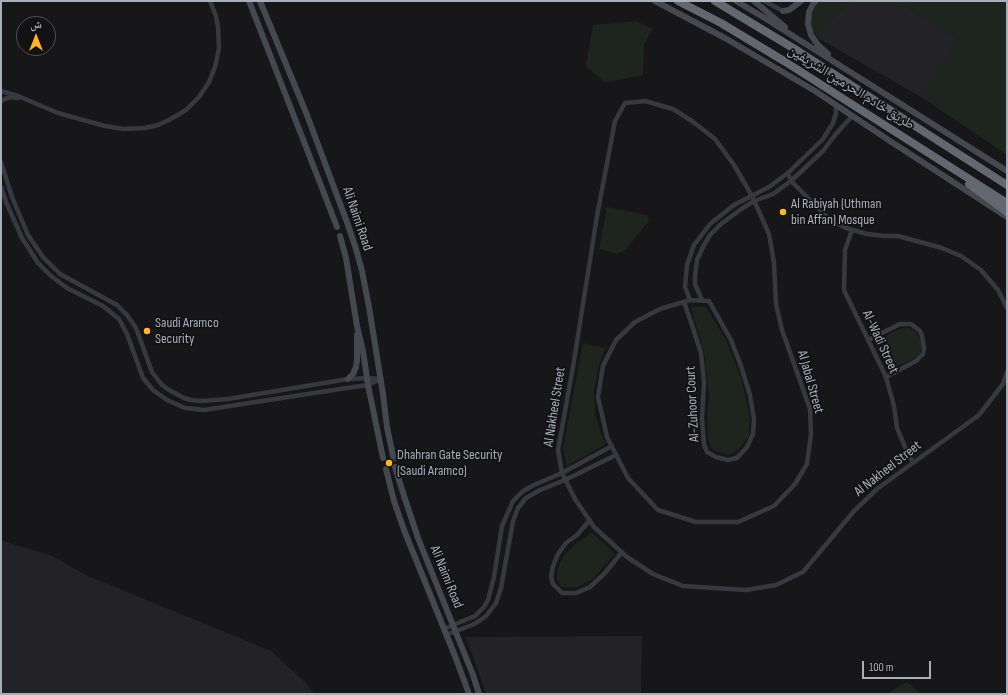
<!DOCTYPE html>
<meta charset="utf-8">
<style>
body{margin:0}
#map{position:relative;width:1008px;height:695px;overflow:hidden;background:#17171a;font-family:"Sofia Sans Condensed","Noto Naskh Arabic",sans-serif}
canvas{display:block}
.frame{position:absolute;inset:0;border:2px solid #a8aeba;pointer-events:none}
.north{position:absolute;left:16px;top:16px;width:40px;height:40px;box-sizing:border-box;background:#121215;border:1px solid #4e5057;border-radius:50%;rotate:0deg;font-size:11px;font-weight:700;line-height:16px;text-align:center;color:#a8aeba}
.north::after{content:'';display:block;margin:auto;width:14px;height:18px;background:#ffb52a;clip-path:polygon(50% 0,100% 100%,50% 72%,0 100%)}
.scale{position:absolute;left:862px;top:661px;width:69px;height:18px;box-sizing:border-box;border:2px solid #a8aeba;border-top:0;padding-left:5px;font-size:12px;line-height:14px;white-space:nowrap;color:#a8aeba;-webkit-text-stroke:3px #121215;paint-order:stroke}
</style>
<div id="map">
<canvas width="1008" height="695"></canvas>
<div class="frame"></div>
<div class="north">ش</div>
<div class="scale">100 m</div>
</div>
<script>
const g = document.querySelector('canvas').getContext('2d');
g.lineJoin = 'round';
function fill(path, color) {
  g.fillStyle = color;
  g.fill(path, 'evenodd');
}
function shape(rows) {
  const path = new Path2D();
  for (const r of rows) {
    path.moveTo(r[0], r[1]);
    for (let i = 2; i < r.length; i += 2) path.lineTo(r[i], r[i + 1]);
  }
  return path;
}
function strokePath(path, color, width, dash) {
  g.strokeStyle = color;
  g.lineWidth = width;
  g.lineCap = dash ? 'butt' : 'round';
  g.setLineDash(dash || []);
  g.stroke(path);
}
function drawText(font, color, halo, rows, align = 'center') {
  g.font = font + ' "Sofia Sans Condensed","Noto Naskh Arabic",sans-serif';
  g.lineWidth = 3.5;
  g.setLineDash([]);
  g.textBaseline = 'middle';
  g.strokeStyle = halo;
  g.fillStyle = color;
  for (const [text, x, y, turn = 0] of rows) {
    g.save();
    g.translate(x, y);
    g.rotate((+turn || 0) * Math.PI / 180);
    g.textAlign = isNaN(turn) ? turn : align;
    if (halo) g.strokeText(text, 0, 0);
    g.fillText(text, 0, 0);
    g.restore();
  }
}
fill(shape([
 [851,1,898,1,960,39,921,97,818,38,820,34,818,32],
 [1,540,12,544,50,555,88,576,271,651,307,684,314,694,1,694],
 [642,636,641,694,486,694,466,637]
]), '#232327');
fill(shape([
 [821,1,851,1,819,32,821,34,818,38,813,31,810,20,815,7],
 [898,1,1007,1,1007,155,921,97,959,39],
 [636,21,653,29,644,44,643,75,605,83,586,66,593,25],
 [607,207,647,215,649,221,625,250,617,254,599,249],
 [691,307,706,307,725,338,741,378,750,416,749,436,738,450,728,455,713,450,708,440,707,414,709,397,704,352],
 [901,328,910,328,916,332,920,339,922,348,919,354,912,360,889,369,877,341],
 [583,343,605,348,599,365,594,390,595,414,601,434,606,444,567,466,563,448],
 [592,533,615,554,593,579,576,588,562,587,556,579,558,567,564,555,578,542],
 [907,682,921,694,886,694]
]), '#1d251e');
strokePath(shape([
 [393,456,395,467]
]), '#34353a', 6, [6, 3]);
strokePath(shape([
 [764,1,783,11],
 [1,91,18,96,58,113,105,126,124,129,145,128,158,125,169,120,186,110,199,97,209,82,215,67,219,48,218,27,216,16,210,1],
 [1,101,5,99,11,97,18,98],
 [1,162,12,197,28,235,43,257,60,274,117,305,127,315,136,328,152,372,162,385,169,390,184,398,191,400,201,401,228,399,348,379,368,378,380,379],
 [788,173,791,181,830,220,846,228,867,234,885,236,898,236,942,248,961,256,981,270,998,290,1007,308],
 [1,187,6,202,22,238,38,263,51,276,67,288,103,306,119,319,127,334,143,378,153,390,167,400,185,408,204,410,340,389,368,385,380,379],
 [852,230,845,250,844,290,886,377,894,406,897,428,905,447,913,463],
 [690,300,685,287,687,265,694,245,710,224,734,205,769,187,788,173,823,139,833,123,836,113,836,105],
 [702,300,695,284,695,276,697,260,703,247,710,235,721,224,740,210,754,201,773,194,791,181,823,151,835,135,852,116],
 [684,302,692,325,701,353,704,382,702,419,704,444,707,452,716,457,728,460,737,458,747,447,753,434,754,419,750,395,741,366,731,340,709,301,690,300,660,309,635,322,616,340,603,366,598,397,607,437,628,478,658,510,696,522,738,522,774,506,795,484,807,464,811,434,810,409,782,330,776,304,774,263,769,234,752,196,734,165,715,139,692,121,673,109,645,101,625,103,615,121,597,216,573,367,558,450,562,473,575,499,594,527,627,557,653,574,683,586,746,590,776,585,803,572,854,511,877,489,979,415,1003,384,1007,372],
 [868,340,900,324,911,324,920,331,922,336,924,348,923,354,916,361,886,377],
 [590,520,577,535,566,543,558,554,553,566,551,577,553,584,562,593,576,593,590,587,604,574,622,552],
 [444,629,453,625,475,616,484,607,488,600,494,577,502,526,513,501,523,491,534,485,562,473,612,446],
 [446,635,472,625,479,621,486,616,496,603,501,588,513,521,518,508,526,498,540,490,565,480,616,455]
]), '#38393f', 4.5);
strokePath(shape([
 [249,1,322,188,337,227],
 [260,1,307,115,348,225,356,249,362,271,369,307,383,394,387,427,393,456],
 [655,1,725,38,815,91,890,141,1007,217],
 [736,1,763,17,1007,171],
 [754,1,785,27],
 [816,1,813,4,809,12,808,24,811,35,818,45,828,54],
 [783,11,789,10,801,1],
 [340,236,346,258,357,326,363,351,368,385,383,458],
 [348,379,353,374,356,367,357,360,357,335],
 [395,467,405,499,418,538,473,675,479,694],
 [386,469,394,501,404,530,455,656,469,694]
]), '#46484f', 6);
strokePath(shape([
 [678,1,721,23,784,61,1007,203],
 [715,1,798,51,1007,185],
 [969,184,1007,212]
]), '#636770', 8);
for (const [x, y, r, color] of [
 [783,212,4,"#ffb52a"],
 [147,331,4,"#ffb52a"],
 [389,463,4,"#ffb52a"]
]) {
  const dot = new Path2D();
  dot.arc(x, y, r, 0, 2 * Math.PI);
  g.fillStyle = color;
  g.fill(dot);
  strokePath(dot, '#121215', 1.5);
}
drawText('14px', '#a8aeba', '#121215', [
 ["طريق خادم الحرمين الشريفين",851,88,32],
 ["Ali Naimi Road",357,219,71],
 ["Al-Wadi Street",880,342,65],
 ["Al Jabal Street",810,382,74],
 ["Al-Zuhoor Court",693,404,-93],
 ["Al Nakheel Street",555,407,-81],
 ["Al Nakheel Street",888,469,-38],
 ["Ali Naimi Road",446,577,68]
]);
drawText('14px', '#a8aeba', '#121215', [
 ["Al Rabiyah (Uthman",791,204],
 ["bin Affan) Mosque",791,220],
 ["Saudi Aramco",155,323],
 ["Security",155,339],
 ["Dhahran Gate Security",397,455],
 ["(Saudi Aramco)",397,471]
], 'left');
</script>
